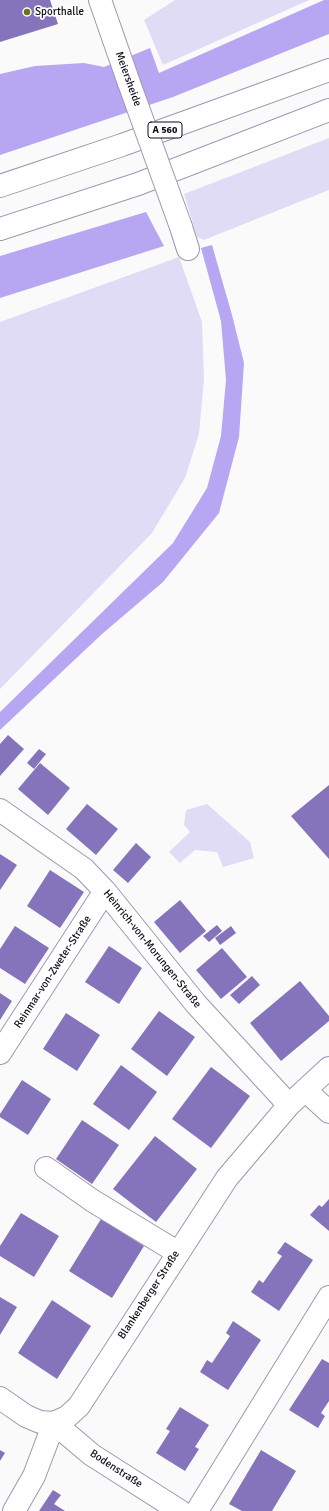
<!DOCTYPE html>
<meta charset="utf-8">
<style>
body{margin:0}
canvas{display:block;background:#fafafa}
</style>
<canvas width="329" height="1511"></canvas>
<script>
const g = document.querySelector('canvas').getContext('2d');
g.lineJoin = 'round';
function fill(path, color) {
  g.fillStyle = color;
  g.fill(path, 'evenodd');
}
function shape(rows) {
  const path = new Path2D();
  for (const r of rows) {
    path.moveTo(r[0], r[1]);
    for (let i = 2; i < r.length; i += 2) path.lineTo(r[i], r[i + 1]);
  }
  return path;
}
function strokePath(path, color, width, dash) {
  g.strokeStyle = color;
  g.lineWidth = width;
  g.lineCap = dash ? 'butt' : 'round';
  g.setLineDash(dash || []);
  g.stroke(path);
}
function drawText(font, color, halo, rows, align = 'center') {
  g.font = font + ' Signika,sans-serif';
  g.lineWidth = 3.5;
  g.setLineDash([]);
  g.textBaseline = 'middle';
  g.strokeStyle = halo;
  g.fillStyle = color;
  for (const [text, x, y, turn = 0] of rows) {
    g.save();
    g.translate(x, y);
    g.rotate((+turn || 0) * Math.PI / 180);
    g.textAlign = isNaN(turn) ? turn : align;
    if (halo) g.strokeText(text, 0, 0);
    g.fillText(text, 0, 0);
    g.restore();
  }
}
fill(shape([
 [175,0,309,0,163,65,144,20],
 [329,138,329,190,204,240,197,237,184,194],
 [179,257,202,322,204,379,199,434,185,478,152,533,0,689,0,322],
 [207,804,250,842,254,858,223,867,217,852,195,850,180,863,169,852,190,832,184,825,186,810]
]), '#e1dcf5');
fill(shape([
 [324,0,329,0,329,34,173,97,0,155,0,74,35,66,84,63,104,67,150,48,159,73],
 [146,212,164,246,0,298,0,256],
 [212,245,232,315,244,363,239,437,219,513,163,582,102,634,0,730,0,712,173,543,207,488,221,436,226,380,221,321,201,248]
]), '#b7a6f2');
fill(shape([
 [0,0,50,0,58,24,0,42],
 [8,735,24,749,0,776,0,744],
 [39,749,46,754,34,769,27,763],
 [40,763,70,788,48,815,18,789],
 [329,785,329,859,291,816],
 [87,804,118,829,96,855,66,829],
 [136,843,151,857,128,883,113,870],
 [0,854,17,865,0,890],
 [50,870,84,892,60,928,27,906],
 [180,900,206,931,180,953,154,922],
 [217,925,222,931,209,942,203,936],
 [15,926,49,948,25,984,0,968,0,949],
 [231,926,236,933,220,945,215,938],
 [109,946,142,968,119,1004,85,982],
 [222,948,247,977,221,999,196,970],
 [252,976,260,985,239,1004,230,995],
 [300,981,329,1016,329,1021,281,1061,250,1023],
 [0,993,12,1001,0,1020],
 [159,1011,195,1037,167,1076,131,1049],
 [66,1013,100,1035,77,1071,43,1049],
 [121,1065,157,1092,129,1130,93,1104],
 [211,1067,250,1096,211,1148,172,1119],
 [22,1080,51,1099,28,1135,0,1117,0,1114],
 [82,1120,119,1145,92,1184,56,1159],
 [155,1136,197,1169,156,1222,113,1189],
 [329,1199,329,1231,310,1215,319,1205,322,1207],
 [21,1213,59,1236,34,1277,0,1256,0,1246],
 [101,1219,144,1246,112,1298,69,1271],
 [285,1242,313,1260,279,1311,251,1292,259,1280,263,1283,282,1256,277,1253],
 [0,1297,17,1307,0,1335],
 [52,1300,91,1326,57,1379,18,1353],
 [233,1321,261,1340,228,1390,200,1372,207,1360,212,1363,230,1336,226,1333],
 [322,1359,329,1363,329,1401,321,1413,325,1416,318,1428,289,1410],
 [180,1407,209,1425,195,1447,199,1449,185,1471,156,1453,170,1431,166,1429],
 [0,1450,5,1453,0,1461],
 [261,1450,296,1471,272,1511,242,1511,229,1504],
 [53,1490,61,1495,54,1504,65,1511,39,1511]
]), '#8574bb');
const minor = shape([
 [100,0,129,83],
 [181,227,188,249],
 [0,810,84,869,105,891,196,1004,289,1105],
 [0,1053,105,891],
 [305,1090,329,1112],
 [46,1168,93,1201,177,1252],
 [0,1398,26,1416,40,1422,54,1423],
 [54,1423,92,1455,180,1511],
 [14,1511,34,1476,54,1423,67,1417,79,1406,227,1178,289,1105,329,1068],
 [197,1511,329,1297]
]);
const highway = shape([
 [0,186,122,145,329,70],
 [0,229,138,184,329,110]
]);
strokePath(minor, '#9c97b4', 24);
strokePath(highway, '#9c97b4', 24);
strokePath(minor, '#fff', 22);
strokePath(highway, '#fff', 22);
const minorBridge = shape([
 [129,83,181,227]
]);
strokePath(minorBridge, '#9c97b4', 24, []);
strokePath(minorBridge, '#fff', 22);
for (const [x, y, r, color] of [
 [27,12,4,"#6c721a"]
]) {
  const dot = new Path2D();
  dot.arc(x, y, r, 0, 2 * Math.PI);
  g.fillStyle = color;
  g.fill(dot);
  strokePath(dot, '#fff', 1.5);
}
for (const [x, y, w] of [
 [165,130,34]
]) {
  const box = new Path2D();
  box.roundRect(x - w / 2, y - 8, w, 16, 3);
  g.fillStyle = '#fff';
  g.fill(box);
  strokePath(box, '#100d18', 1);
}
drawText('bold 10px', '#100d18', null, [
 ["A 560",165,130]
]);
drawText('11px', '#100d18', '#fff', [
 ["Sporthalle",35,12]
], 'left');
drawText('11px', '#100d18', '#fff', [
 ["Meiersheide",128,79,70],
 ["Heinrich-von-Morungen-Straße",152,949,51],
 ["Reinmar-von-Zweter-Straße",53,972,-57],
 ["Blankenberger Straße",149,1295,-57],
 ["Bodenstraße",116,1469,33]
]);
</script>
